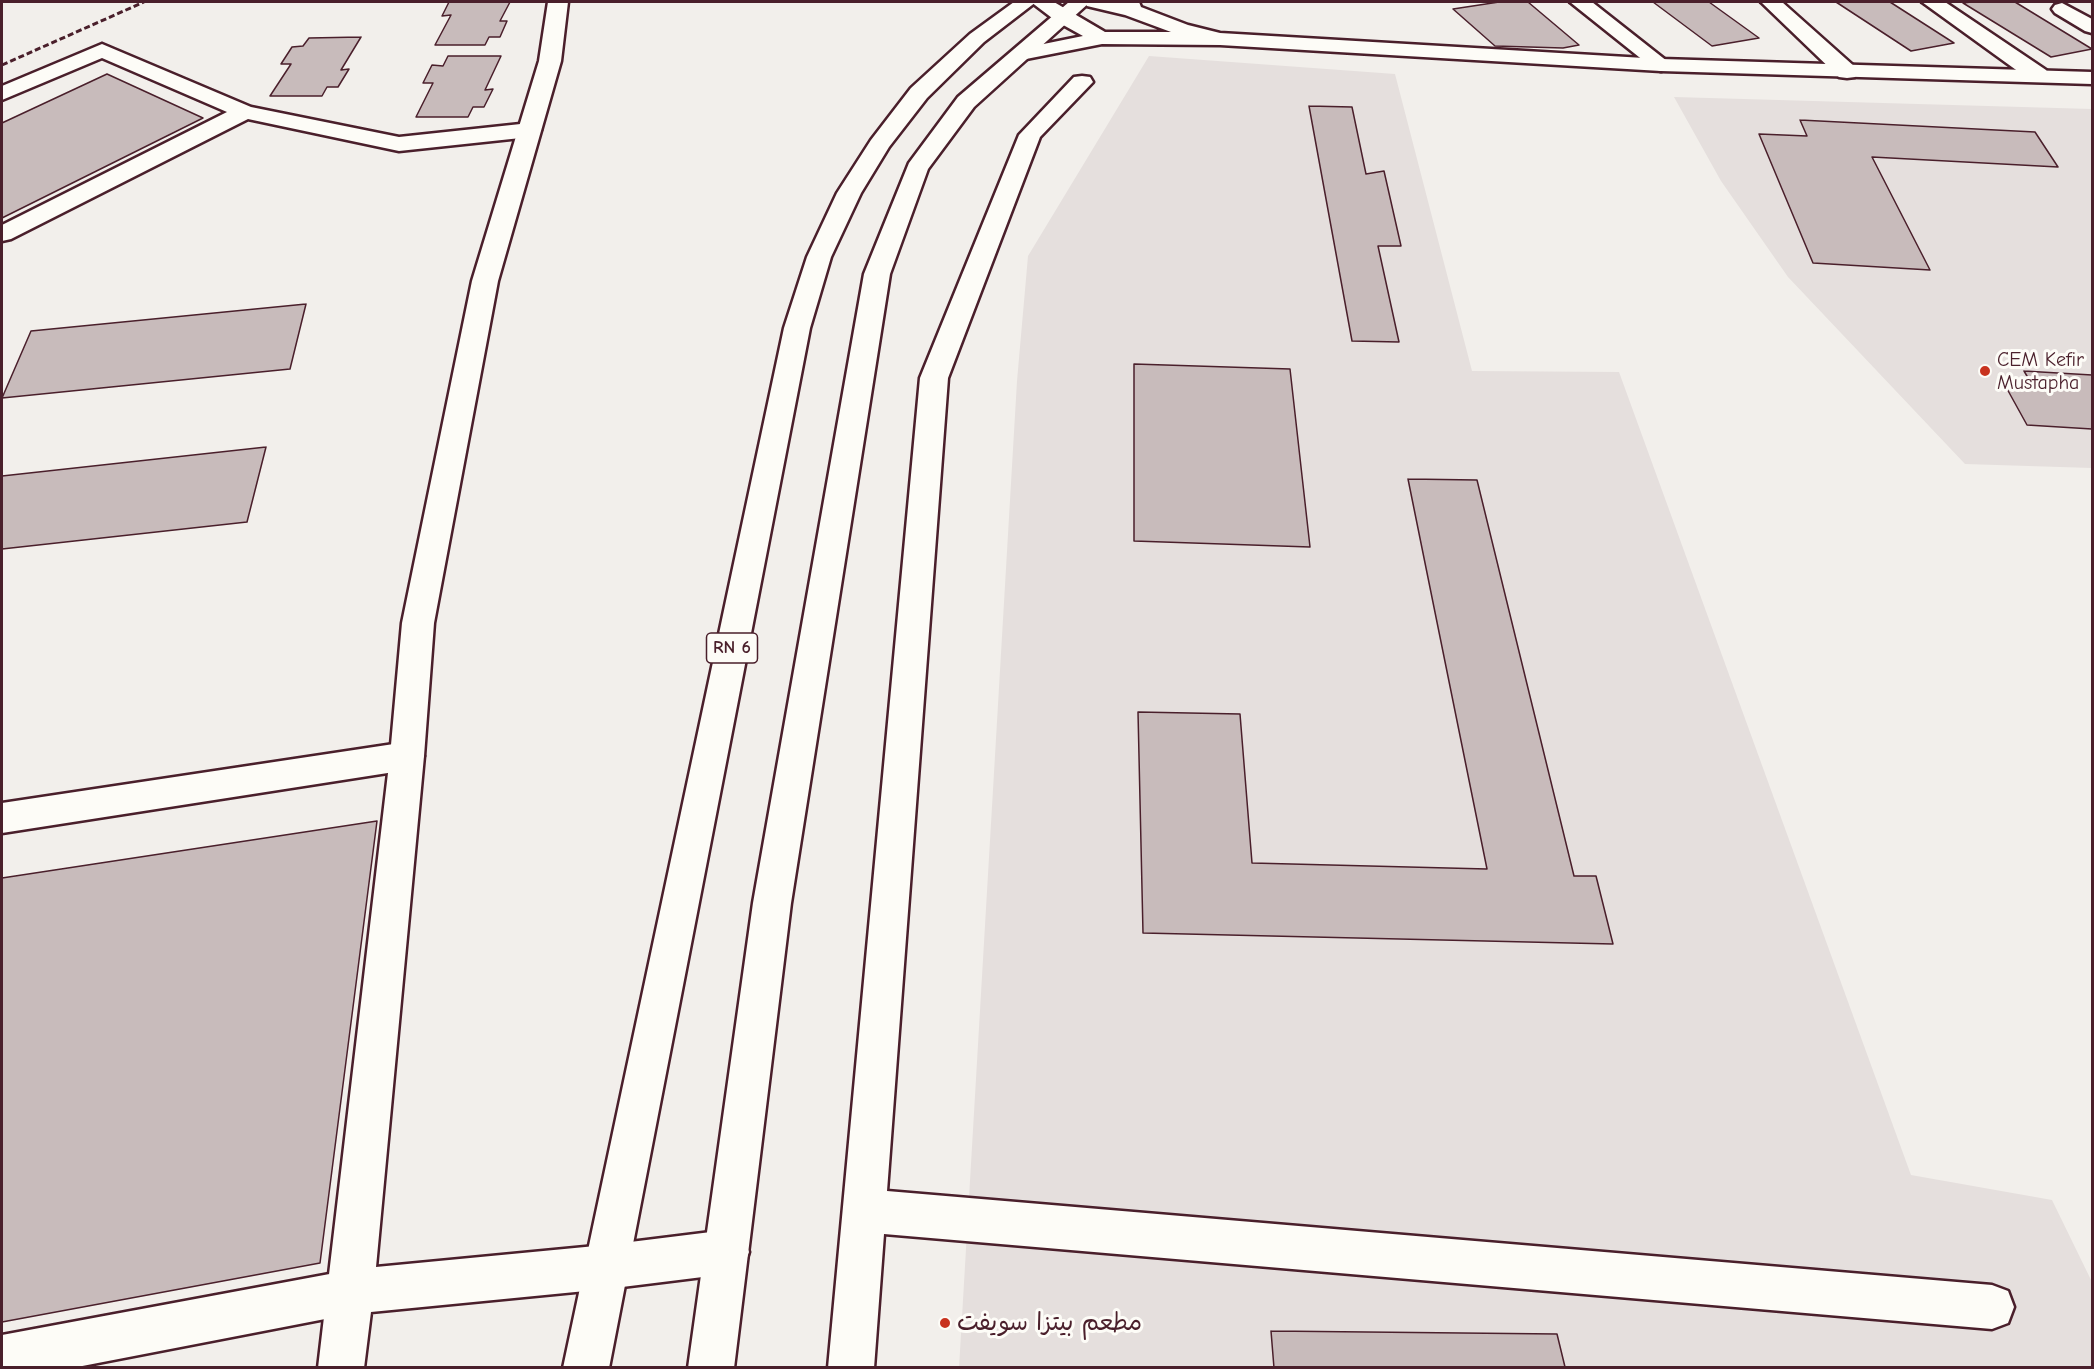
<!DOCTYPE html>
<meta charset="utf-8">
<style>
body{margin:0}
#map{position:relative;width:2094px;height:1369px;overflow:hidden;background:#f2efeb;font-family:"Comic Neue",sans-serif}
canvas{display:block}
.frame{position:absolute;inset:0;border:3px solid #4a1f2b;pointer-events:none}
</style>
<div id="map">
<canvas width="2094" height="1369"></canvas>
<div class="frame"></div>
</div>
<script>
const g = document.querySelector('canvas').getContext('2d');
g.lineJoin = 'round';
function fill(path, color) {
  g.fillStyle = color;
  g.fill(path, 'evenodd');
}
function shape(rows) {
  const path = new Path2D();
  for (const r of rows) {
    path.moveTo(r[0], r[1]);
    for (let i = 2; i < r.length; i += 2) path.lineTo(r[i], r[i + 1]);
  }
  return path;
}
function strokePath(path, color, width, dash) {
  g.strokeStyle = color;
  g.lineWidth = width;
  g.lineCap = dash ? 'butt' : 'round';
  g.setLineDash(dash || []);
  g.stroke(path);
}
function drawText(font, color, halo, rows, align = 'center') {
  g.font = font + ' "Comic Neue","Playpen Sans Arabic",sans-serif';
  g.lineWidth = 6;
  g.setLineDash([]);
  g.textBaseline = 'middle';
  g.strokeStyle = halo;
  g.fillStyle = color;
  for (const [text, x, y, turn = 0] of rows) {
    g.save();
    g.translate(x, y);
    g.rotate((+turn || 0) * Math.PI / 180);
    g.textAlign = isNaN(turn) ? turn : align;
    if (halo) g.strokeText(text, 0, 0);
    g.fillText(text, 0, 0);
    g.restore();
  }
}
fill(shape([
 [1149,56,1395,74,1472,371,1619,372,1911,1175,2052,1200,2092,1282,2092,1367,959,1368,1017,381,1028,256],
 [1674,97,2092,109,2092,468,1965,464,1788,277,1721,181]
]), '#e5dfdd');
const building = shape([
 [449,2,510,2,500,21,507,21,500,37,489,37,485,45,435,45,451,15,442,16,449,2],
 [1499,2,1528,2,1579,45,1563,48,1495,46,1453,9,1499,2],
 [1653,2,1709,2,1759,38,1712,46,1653,2],
 [1836,2,1890,2,1954,43,1911,51,1836,2],
 [1971,2,2015,2,2092,49,2051,57,1963,3,1971,2],
 [361,37,341,70,349,69,338,87,327,87,322,96,270,96,291,64,281,64,292,47,303,46,309,38,361,37],
 [448,56,501,56,485,90,493,89,484,107,473,107,468,117,416,117,433,83,423,83,432,65,443,66,448,56],
 [107,74,203,118,2,218,2,123,107,74],
 [1309,106,1352,107,1366,174,1384,171,1401,246,1378,246,1399,342,1352,341,1309,106],
 [1800,120,2035,132,2058,167,1872,157,1930,270,1813,263,1759,134,1807,136,1800,120],
 [306,304,290,369,2,398,31,331,306,304],
 [1134,364,1290,369,1310,547,1134,541,1134,364],
 [2024,371,2092,375,2092,429,2027,425,2006,387,2034,388,2024,371],
 [266,447,247,522,2,549,2,476,266,447],
 [1408,479,1477,480,1574,876,1596,876,1613,944,1143,933,1138,712,1240,714,1252,863,1487,869,1408,479],
 [377,821,320,1263,2,1322,2,878,377,821],
 [1271,1331,1557,1334,1565,1367,1572,1368,1274,1368,1271,1331]
]);
fill(building, '#c8bbbb');
strokePath(building, '#4a1f2b', 1.5);
const street = shape([
 [1570,2,1592,2,1672,65,1668,69,1661,71,1654,69,1570,2],
 [1761,2,1782,2,1855,67,1858,72,1855,77,1847,78,1839,77,1761,2],
 [1922,2,1945,2,2046,70,2049,75,2046,80,2038,81,2030,80,1922,2],
 [2062,3,2092,19,2092,33,2085,31,2055,13,2052,9,2055,5,2062,3],
 [102,44,251,107,399,137,530,123,538,125,541,130,538,135,530,137,399,151,248,119,11,239,2,241,2,225,227,112,102,58,2,100,2,86,102,44],
 [1082,76,1090,77,1093,82,1040,137,948,378,887,1191,1992,1285,2008,1291,2014,1307,2008,1323,1992,1329,884,1234,874,1368,828,1368,920,378,1019,135,1074,77,1082,76],
 [407,742,419,746,424,756,419,766,407,770,2,833,2,803,407,742],
 [351,1270,367,1276,373,1292,367,1308,351,1314,72,1368,2,1368,2,1335,351,1270]
]);
const secondary = shape([
 [548,2,568,2,561,61,498,281,434,623,424,756,376,1267,606,1245,727,1230,743,1236,749,1252,743,1268,727,1274,606,1289,371,1312,364,1368,318,1368,390,756,402,623,472,281,539,61,548,2],
 [1031,2,1054,2,1105,32,1171,32,1125,15,1087,6,1084,2,1139,2,1141,7,1188,25,1220,33,1661,59,2092,72,2092,84,1661,71,1220,45,1102,44,1021,60,1014,58,1011,54,1014,50,1083,36,1056,21,1031,2]
]);
const primary = shape([
 [1014,2,1036,2,984,42,927,98,889,147,861,193,831,257,810,328,609,1368,563,1368,784,328,807,257,837,193,871,140,911,88,970,34,1014,2],
 [1069,2,1090,2,974,107,928,169,890,274,791,903,734,1368,688,1368,753,903,864,274,909,163,958,97,1069,2]
]);
strokePath(street, '#4a1f2b', 5);
strokePath(secondary, '#4a1f2b', 5);
strokePath(primary, '#4a1f2b', 5);
fill(street, '#fdfcf7');
fill(secondary, '#fdfcf7');
fill(primary, '#fdfcf7');
strokePath(shape([
 [2,65,144,2]
]), '#4a1f2b', 3, [6, 3]);
for (const [x, y, r, color] of [
 [1985,371,6,"#c8321e"],
 [945,1323,6,"#c8321e"]
]) {
  const dot = new Path2D();
  dot.arc(x, y, r, 0, 2 * Math.PI);
  g.fillStyle = color;
  g.fill(dot);
  strokePath(dot, '#fdfcf7', 2);
}
for (const [x, y, w] of [
 [732,648,51]
]) {
  const box = new Path2D();
  box.roundRect(x - w / 2, y - 15, w, 30, 4.5);
  g.fillStyle = '#fdfcf7';
  g.fill(box);
  strokePath(box, '#4a1f2b', 1.5);
}
drawText('bold 18px', '#4a1f2b', null, [
 ["RN 6",732,648]
]);
drawText('20px', '#4a1f2b', '#fdfcf7', [
 ["CEM Kefir",1997,360],
 ["Mustapha",1997,383]
], 'left');
drawText('24px', '#4a1f2b', '#fdfcf7', [
 ["مطعم بيتزا سويفت",957,1323]
], 'left');
</script>
